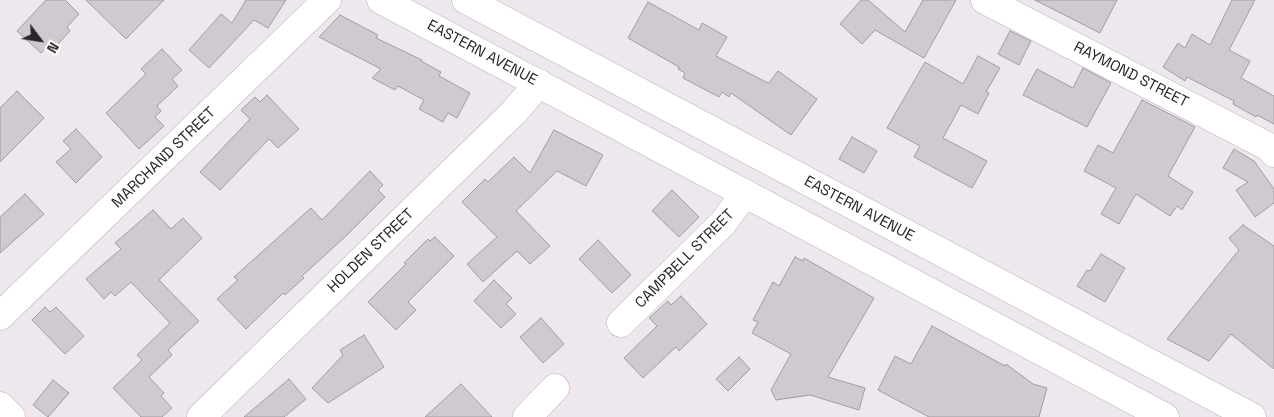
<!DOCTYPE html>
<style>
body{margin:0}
#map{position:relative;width:1274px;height:417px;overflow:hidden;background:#eee8ee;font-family:"Space Grotesk",sans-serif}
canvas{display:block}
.north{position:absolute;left:15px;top:15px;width:50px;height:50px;-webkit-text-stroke:4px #fff;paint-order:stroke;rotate:121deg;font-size:14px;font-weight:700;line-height:20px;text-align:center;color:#272527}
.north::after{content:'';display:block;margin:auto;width:18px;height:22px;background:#272527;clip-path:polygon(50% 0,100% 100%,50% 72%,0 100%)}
</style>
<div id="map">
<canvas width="1274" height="417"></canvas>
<div class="north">N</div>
</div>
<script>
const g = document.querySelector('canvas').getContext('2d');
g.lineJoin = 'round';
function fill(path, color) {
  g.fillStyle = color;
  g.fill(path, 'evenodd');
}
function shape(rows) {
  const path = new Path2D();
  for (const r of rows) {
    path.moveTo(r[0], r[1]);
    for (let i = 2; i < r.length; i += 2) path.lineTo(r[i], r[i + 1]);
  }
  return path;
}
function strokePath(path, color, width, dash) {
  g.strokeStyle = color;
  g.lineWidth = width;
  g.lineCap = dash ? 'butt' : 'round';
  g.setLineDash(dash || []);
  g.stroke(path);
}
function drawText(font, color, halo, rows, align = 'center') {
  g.font = font + ' "Space Grotesk",sans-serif';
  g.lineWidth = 4;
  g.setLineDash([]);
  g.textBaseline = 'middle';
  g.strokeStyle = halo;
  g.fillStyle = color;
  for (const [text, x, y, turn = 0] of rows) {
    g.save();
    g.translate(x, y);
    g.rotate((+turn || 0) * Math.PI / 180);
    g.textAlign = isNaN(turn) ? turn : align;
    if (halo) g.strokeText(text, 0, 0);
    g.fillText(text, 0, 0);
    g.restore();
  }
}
const building = shape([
 [46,0,65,0,79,14,67,27,70,31,55,47,51,43,41,53,17,31,46,0],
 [86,0,164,0,126,39,86,0],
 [246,0,286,0,268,28,254,20,209,68,189,50,221,14,232,23,246,0],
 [861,0,868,0,905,32,923,0,956,0,924,58,875,30,862,44,840,24,861,0],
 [1035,0,1117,0,1100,33,1035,0],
 [1232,0,1255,0,1229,50,1250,61,1241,78,1274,96,1274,124,1257,115,1256,117,1233,104,1234,101,1187,77,1185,81,1163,67,1178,43,1185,48,1192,34,1210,45,1232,0],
 [648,2,699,30,702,23,727,37,716,56,766,82,769,83,778,71,817,99,791,135,731,93,729,97,722,92,719,97,683,78,685,73,678,69,679,67,628,38,648,2],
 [340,15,378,35,376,38,422,60,421,61,441,72,439,76,470,93,457,118,448,113,443,122,419,109,424,100,398,86,395,90,372,78,381,69,319,37,340,15],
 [1010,31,1031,41,1019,65,998,54,1010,31],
 [162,49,182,70,172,79,178,86,157,106,161,111,155,117,164,126,139,149,106,113,146,74,141,69,162,49],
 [978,56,1000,68,986,92,989,93,978,114,961,105,943,138,987,161,972,188,914,157,920,146,887,128,925,62,963,84,978,56],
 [1083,68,1111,83,1087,127,1023,95,1037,69,1073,88,1083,68],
 [17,91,44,118,0,162,0,108,17,91],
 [267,95,299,129,278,148,269,139,220,190,200,172,250,119,241,110,255,97,260,102,267,95],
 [1142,100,1195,127,1168,176,1193,192,1182,210,1177,206,1170,216,1136,194,1119,224,1101,214,1116,188,1084,171,1098,145,1113,153,1142,100],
 [76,129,102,157,76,183,56,162,71,149,63,141,76,129],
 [554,130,603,155,586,186,557,171,516,211,550,246,530,264,517,251,483,282,467,264,497,237,462,202,485,179,488,182,514,157,530,173,554,130],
 [852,137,877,151,864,173,839,159,852,137],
 [1234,149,1254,161,1274,189,1274,203,1255,217,1236,190,1248,182,1223,168,1234,149],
 [370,171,383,185,378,190,385,197,345,237,302,276,304,278,285,295,283,293,246,329,217,299,238,280,234,277,311,208,322,220,370,171],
 [672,190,699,217,679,237,652,211,672,190],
 [25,194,44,214,0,253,0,217,25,194],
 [153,210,171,229,183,218,202,238,159,280,199,321,168,350,172,355,149,377,164,393,161,396,172,408,162,417,141,417,113,388,142,360,137,355,170,323,131,282,115,296,111,292,104,299,86,279,121,249,115,243,153,210],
 [1243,225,1274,246,1274,369,1231,334,1209,361,1167,339,1239,250,1229,238,1243,225],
 [435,237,454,256,408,302,416,310,396,330,368,302,406,264,404,263,428,239,430,241,435,237],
 [598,240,631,275,612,293,579,259,598,240],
 [1101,254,1125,268,1105,302,1077,286,1087,270,1090,271,1101,254],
 [795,257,803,261,804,258,874,298,828,377,865,388,859,410,810,395,776,400,771,390,791,354,752,333,758,322,753,320,773,282,779,286,795,257],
 [494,280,512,298,506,304,516,314,501,328,474,301,494,280],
 [681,296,707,324,679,351,676,347,643,378,624,358,657,326,649,318,668,301,671,305,681,296],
 [45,307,50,312,56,307,84,336,65,354,32,320,45,307],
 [541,318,564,344,543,363,520,337,541,318],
 [932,326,1005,366,1006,364,1033,384,1047,388,1039,417,929,417,878,390,895,356,911,364,932,326],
 [364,335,384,367,328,403,312,388,343,355,340,350,364,335],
 [739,357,750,369,728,391,716,379,739,357],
 [289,379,306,399,284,417,244,417,289,379],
 [53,380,69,393,48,417,33,405,53,380],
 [461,384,492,417,425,417,461,384]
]);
fill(building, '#cfcacf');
strokePath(building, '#a19ca1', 1);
const minor = shape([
 [985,0,1269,147,1274,153],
 [0,316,327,0],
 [621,323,723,223,745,193],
 [0,406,11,417],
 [201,417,514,112,539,83],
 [527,417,555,388]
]);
const major = shape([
 [381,0,1165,417],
 [466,0,1252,417]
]);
strokePath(minor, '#b9b4b9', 29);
strokePath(major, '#b9b4b9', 29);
strokePath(minor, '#fff', 28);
strokePath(major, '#fff', 28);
drawText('15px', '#272527', '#fff', [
 ["EASTERN AVENUE",482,53,28],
 ["RAYMOND STREET",1131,75,27],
 ["MARCHAND STREET",164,158,-44],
 ["EASTERN AVENUE",859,209,28],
 ["HOLDEN STREET",371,251,-44],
 ["CAMPBELL STREET",685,259,-45]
]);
</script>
